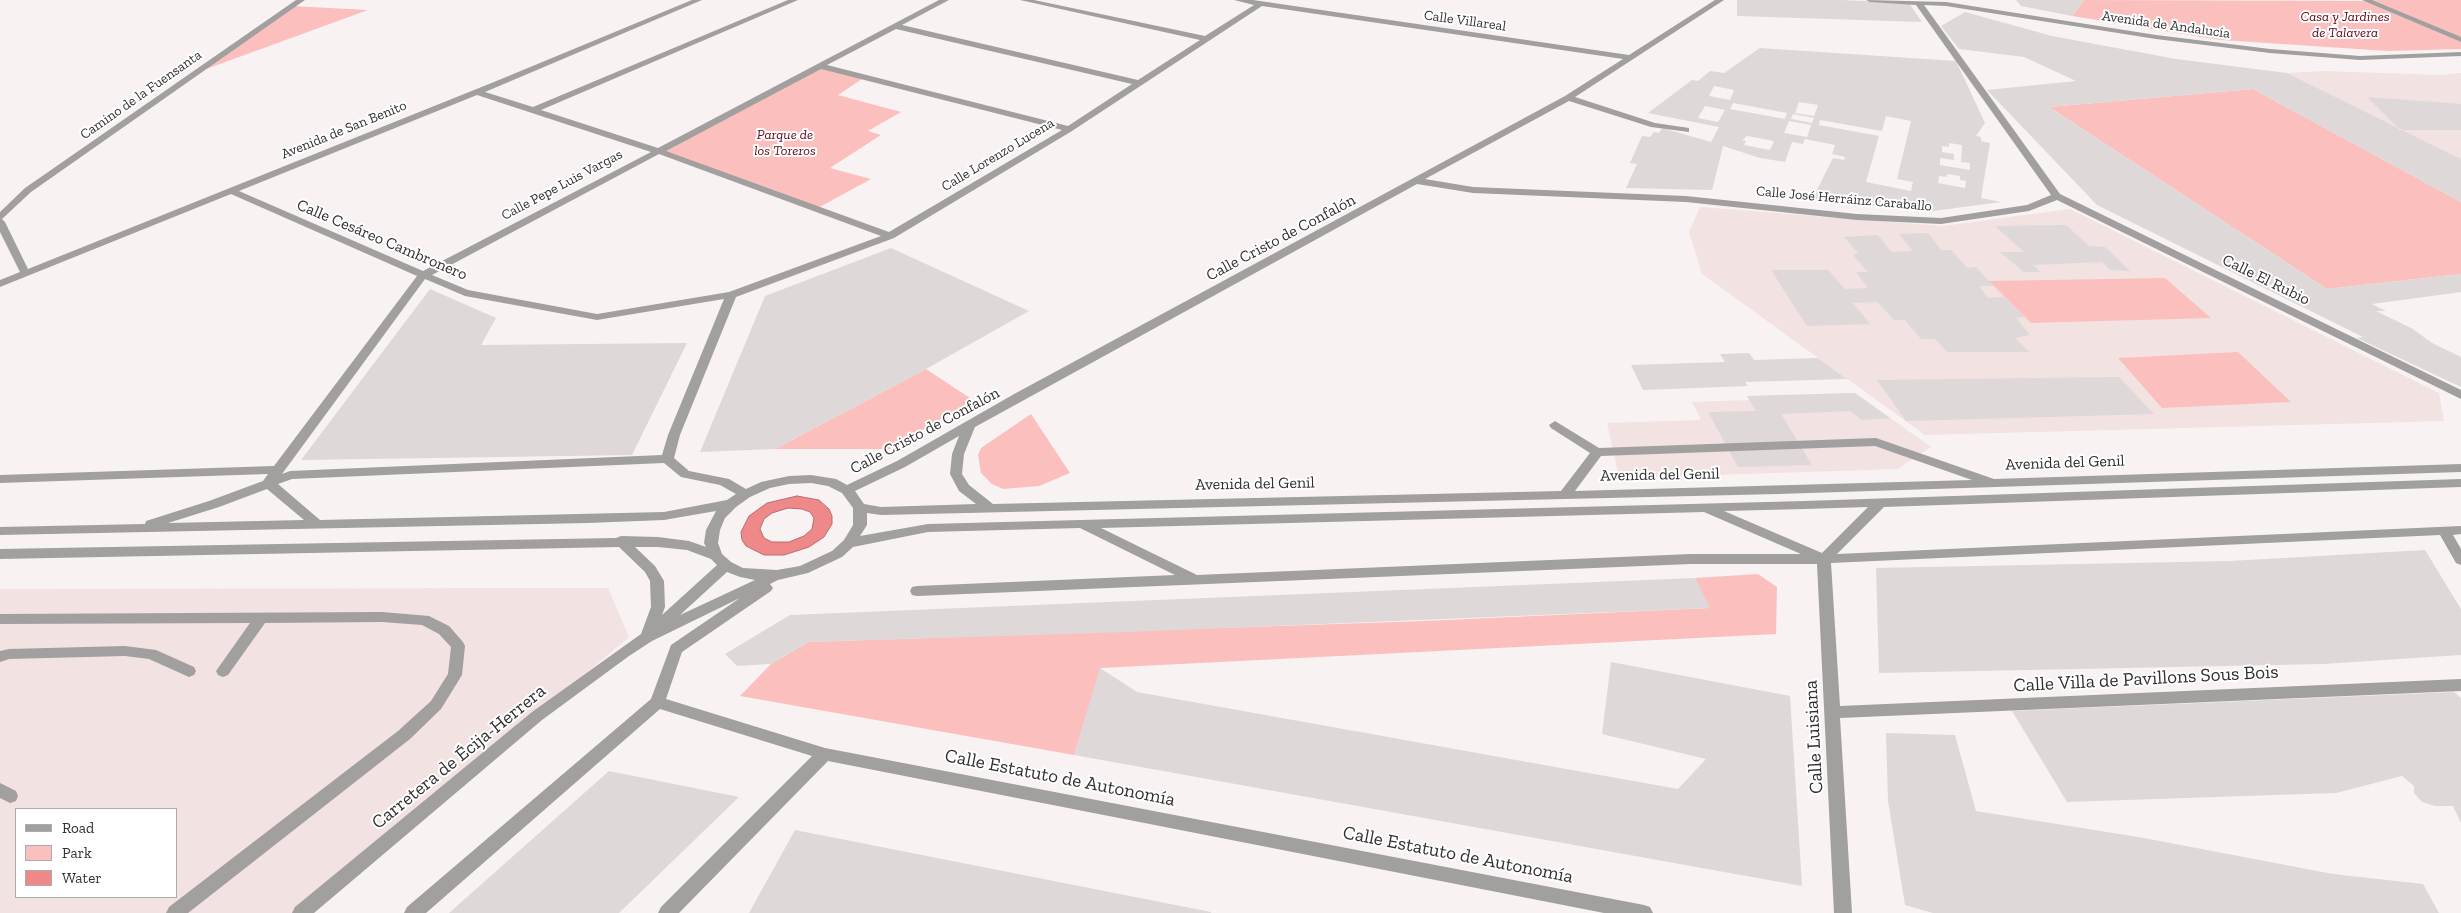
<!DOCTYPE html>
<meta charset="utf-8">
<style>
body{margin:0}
#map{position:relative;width:2461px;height:913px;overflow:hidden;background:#f9f2f2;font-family:"Zilla Slab",serif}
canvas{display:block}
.legend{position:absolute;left:15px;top:808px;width:162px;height:90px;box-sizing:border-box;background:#fff;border:1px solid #adacac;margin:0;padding:6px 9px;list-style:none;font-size:15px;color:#312f2f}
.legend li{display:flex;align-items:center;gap:10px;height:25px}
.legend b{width:25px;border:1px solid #adacac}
</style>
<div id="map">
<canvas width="2461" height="913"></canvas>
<ul class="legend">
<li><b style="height:6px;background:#a29f9f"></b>Road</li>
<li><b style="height:14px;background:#fbc0be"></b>Park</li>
<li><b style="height:14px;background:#ef8989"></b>Water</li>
</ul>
</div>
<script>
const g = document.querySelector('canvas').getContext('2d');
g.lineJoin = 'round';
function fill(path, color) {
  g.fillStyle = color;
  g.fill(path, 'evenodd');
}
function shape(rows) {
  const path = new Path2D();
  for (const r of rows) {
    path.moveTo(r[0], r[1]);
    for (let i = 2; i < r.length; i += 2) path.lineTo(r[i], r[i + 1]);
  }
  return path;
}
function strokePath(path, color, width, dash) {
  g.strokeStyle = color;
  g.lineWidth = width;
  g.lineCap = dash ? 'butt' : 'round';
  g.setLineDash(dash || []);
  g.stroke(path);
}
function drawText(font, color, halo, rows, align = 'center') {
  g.font = font + ' "Zilla Slab",serif';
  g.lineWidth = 4;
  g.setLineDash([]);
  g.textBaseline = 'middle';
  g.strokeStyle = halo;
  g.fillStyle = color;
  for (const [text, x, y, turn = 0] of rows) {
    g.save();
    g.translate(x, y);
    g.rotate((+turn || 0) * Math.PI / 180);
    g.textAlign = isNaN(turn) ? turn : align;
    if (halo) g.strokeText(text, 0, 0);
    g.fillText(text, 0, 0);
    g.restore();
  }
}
fill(shape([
 [2324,71,2440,75,2461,73,2461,159,2287,73],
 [1700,207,1943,226,2070,209,2439,393,2444,421,1925,435,1702,274,1689,232],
 [1855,393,1931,447,1898,469,1619,478,1607,423,1701,420,1692,402,1749,400,1747,396],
 [608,588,629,637,301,913,0,913,0,589],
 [16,809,176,809,176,897,16,897]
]), '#f2e2e2');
fill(shape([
 [2084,0,2366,1,2461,42,2461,49,2388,51,2221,40,2072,16],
 [2370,0,2461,0,2461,38],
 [292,6,368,10,198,72],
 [820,66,865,77,838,95,901,112,868,131,881,135,830,168,871,179,816,209,658,151],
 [2253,89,2461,202,2461,274,2327,289,2049,107],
 [2165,278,2211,318,2031,323,1989,281],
 [2238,352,2291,402,2162,408,2118,358],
 [926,369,973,400,890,449,775,449],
 [1031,414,1070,473,1039,486,1003,489,992,484,981,473,978,455,981,448],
 [1758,574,1777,587,1776,634,1101,668,1074,755,740,696,771,664,808,642,1424,621,1709,608,1695,578]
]), '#fbc0be');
const water = shape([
 [797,496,819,500,829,509,832,516,832,524,824,537,809,547,784,555,764,555,746,546,742,540,741,532,749,516,767,503,797,496],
 [788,508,802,509,810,512,814,518,812,529,804,536,789,542,772,542,764,538,760,529,764,519,772,513,788,508]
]);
fill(water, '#ef8989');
strokePath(water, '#b66e6e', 1);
fill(shape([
 [1737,0,1841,0,1909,3,1922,22,1737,16],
 [2016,0,2084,0,2072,16,2021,6],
 [1965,12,2052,36,2176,59,2287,73,2461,159,2461,202,2253,89,2049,107,2327,289,2461,274,2461,292,2372,304,2386,311,2376,311,2413,329,2432,343,2461,357,2461,387,2357,338,2363,337,2097,205,1987,90,2076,81,2024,57,1959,49,1941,26],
 [1760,48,1956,61,1985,123,1976,136,1981,137,1981,141,1990,143,1981,198,2001,202,1933,211,1812,200,1833,158,1844,160,1845,157,1832,154,1835,145,1805,139,1803,144,1792,142,1785,162,1760,158,1723,146,1712,190,1626,188,1637,164,1630,163,1642,136,1650,137,1654,132,1659,133,1662,128,1711,142,1719,127,1648,113,1692,80,1698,81,1710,71,1724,73],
 [1714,86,1734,90,1730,100,1709,96],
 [1799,102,1818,105,1814,116,1795,113],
 [1733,103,1787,113,1785,119,1730,109],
 [1705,106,1725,110,1718,122,1698,118],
 [1793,114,1814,118,1812,123,1791,119],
 [1886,116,1911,121,1897,179,1913,182,1911,191,1866,182,1879,136,1819,125,1820,120,1882,131],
 [1789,121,1811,125,1807,137,1784,133],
 [1747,136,1774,141,1770,150,1744,145,1746,141,1742,140],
 [1949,143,1962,145,1961,162,1970,163,1970,170,1940,165,1940,158,1954,160,1954,154,1942,152,1942,146,1949,147],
 [1947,174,1960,176,1960,180,1966,181,1965,188,1938,183,1939,176,1947,177],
 [2367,97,2461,104,2461,130,2400,130],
 [2066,225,2089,246,2105,247,2130,271,2110,270,2102,262,2034,265,2040,272,2024,272,2000,252,2024,252,1995,226],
 [1928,233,1941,250,1951,250,1967,268,1976,267,1989,281,1994,286,1979,286,1988,298,2004,297,2025,317,2016,318,2030,335,2015,338,2029,352,1947,352,1935,339,1921,339,1905,320,1894,320,1878,302,1853,303,1870,324,1807,326,1771,270,1828,270,1845,289,1868,288,1856,272,1868,272,1853,255,1858,253,1844,237,1878,235,1891,252,1913,251,1899,234],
 [891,248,1029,311,926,369,775,449,700,452,765,296],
 [430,289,496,318,481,345,687,343,632,455,301,460],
 [1749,353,1754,360,1818,358,1847,379,1745,382,1748,386,1643,390,1631,365,1725,362,1720,354],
 [2119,377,2154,414,1906,421,1877,380],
 [1855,393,1890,418,1862,420,1850,411,1781,414,1812,465,1738,467,1708,412,1756,411,1747,396],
 [2425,550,2461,609,2461,655,2323,664,1879,673,1876,568,2230,561],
 [1695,578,1710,608,1129,632,808,642,771,664,737,666,725,654,790,615],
 [1611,662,1790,696,1802,886,1074,755,1100,668,1137,692,1678,789,1706,759,1602,734],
 [2454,692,2461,698,2461,823,2453,806,2435,806,2422,802,2414,793,2414,786,2402,776,2336,793,2067,802,2012,711],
 [1886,733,1955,735,1976,811,2144,838,2333,874,2423,884,2439,913,1933,913,1905,905,1888,801],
 [609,771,739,797,619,913,449,913],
 [795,830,1211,912,1211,913,749,913]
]), '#dfd8d8');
fill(shape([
 [296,0,305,0,31,192,2,219,5,222,28,269,494,82,692,0,702,0,485,92,533,107,788,0,798,0,541,110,658,148,939,0,949,0,902,25,1138,80,1200,40,1020,0,1034,0,1205,36,1254,5,1234,0,1253,0,1629,55,1715,0,1724,0,1575,97,1655,123,1689,128,1689,132,1651,127,1569,101,1425,179,1473,187,1686,196,1857,214,1941,218,2027,205,2051,195,1916,5,1870,2,1866,0,1946,2,2156,35,2270,49,2360,56,2461,52,2461,56,2360,60,2270,53,2156,39,1946,6,1924,5,2060,194,2461,390,2461,399,2057,200,2029,211,1941,224,1857,220,1686,202,1473,193,1417,184,975,427,964,454,962,474,969,485,993,504,1561,491,1590,453,1551,428,1549,425,1555,421,1599,448,1876,438,1994,479,2461,464,2461,472,1778,494,881,515,867,513,867,525,860,536,928,524,1805,501,2461,479,2461,487,1884,507,1837,554,2461,526,2461,534,2453,535,2461,549,2461,565,2456,563,2440,535,1831,563,1840,706,2461,679,2461,691,1840,718,1852,913,1834,913,1817,564,1691,564,917,596,912,595,910,591,912,587,917,586,1175,575,1080,528,928,532,853,547,842,557,808,573,778,580,770,584,773,588,771,591,682,652,666,699,825,748,1644,905,1650,907,1653,913,1604,913,828,761,679,913,658,913,661,907,812,756,660,709,426,913,404,913,407,907,651,699,671,645,740,598,652,641,629,656,542,720,314,913,292,913,295,907,532,712,641,634,651,607,650,581,645,572,619,547,0,559,0,549,616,538,621,536,658,537,689,541,706,547,704,543,706,530,716,511,664,520,588,523,0,535,0,527,145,524,146,521,209,501,263,481,268,474,0,483,0,475,274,466,417,276,231,194,0,287,0,280,20,272,0,232,0,212,25,188,296,0],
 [1262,6,1623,59,1565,96,1016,393,897,461,847,485,836,479,811,475,789,476,761,482,746,489,729,479,689,471,674,458,680,435,736,297,894,238,1072,131,1262,6],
 [896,29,1132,84,1068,126,827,65,896,29],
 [821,69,1062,130,889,232,666,151,821,69],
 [477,95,651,152,423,271,239,191,477,95],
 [659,154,881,236,729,292,597,314,468,290,432,275,659,154],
 [425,279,465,296,597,320,724,299,668,435,662,455,290,471,282,474,425,279],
 [959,436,952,454,950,474,959,491,976,504,881,507,864,504,855,491,905,467,959,436],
 [1875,446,1972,480,1575,491,1601,456,1875,446],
 [664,463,681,477,720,485,736,494,727,500,664,512,320,520,278,484,292,479,664,463],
 [811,483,828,486,842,493,853,508,853,525,844,540,832,551,800,566,777,570,743,568,731,562,722,554,718,543,720,530,725,518,736,507,750,497,770,488,789,484,811,483],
 [267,489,304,520,168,523,219,507,267,489],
 [1868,507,1822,553,1724,511,1805,509,1868,507],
 [1704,512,1801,554,1691,554,1197,575,1101,528,1704,512],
 [635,547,658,547,687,550,711,559,717,565,662,615,665,607,664,581,655,566,635,547],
 [727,572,740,577,755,580,680,615,727,572],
 [2362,0,2372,0,2461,37,2461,42,2362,0],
 [382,612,429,616,449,626,463,642,465,646,462,675,441,709,410,739,188,913,166,913,169,907,398,731,431,701,448,674,451,647,439,634,422,625,382,622,265,623,228,675,223,677,218,675,216,671,250,623,0,624,0,614,382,612],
 [125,646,156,650,194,667,196,671,194,675,189,677,149,659,125,656,9,659,0,662,0,651,9,649,125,646],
 [0,783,16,791,18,796,16,801,10,803,0,798,0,783]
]), '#a29f9f');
drawText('italic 14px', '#620414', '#fff', [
 ["Casa y Jardines",2345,17],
 ["de Talavera",2345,33],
 ["Parque de",785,135],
 ["los Toreros",785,151]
]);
drawText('14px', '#312f2f', '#fff', [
 ["Calle Villareal",1465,21,8],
 ["Avenida de Andalucía",2166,25,8],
 ["Camino de la Fuensanta",141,95,-35],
 ["Avenida de San Benito",344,130,-22],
 ["Calle Lorenzo Lucena",998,155,-31],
 ["Calle Pepe Luis Vargas",562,185,-28],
 ["Calle José Herráinz Caraballo",1844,199,5]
]);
drawText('16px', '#312f2f', '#fff', [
 ["Calle Cristo de Confalón",1281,238,-28],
 ["Calle Cesáreo Cambronero",382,240,23],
 ["Calle El Rubio",2266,280,26],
 ["Calle Cristo de Confalón",925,431,-28],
 ["Avenida del Genil",2065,463,-2],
 ["Avenida del Genil",1660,475,-1],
 ["Avenida del Genil",1255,484,-1]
]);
drawText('19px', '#312f2f', '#fff', [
 ["Calle Villa de Pavillons Sous Bois",2146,679,-3],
 ["Calle Luisiana",1814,737,-93],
 ["Carretera de Écija-Herrera",459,757,-39],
 ["Calle Estatuto de Autonomía",1060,778,11],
 ["Calle Estatuto de Autonomía",1458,855,11]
]);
</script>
